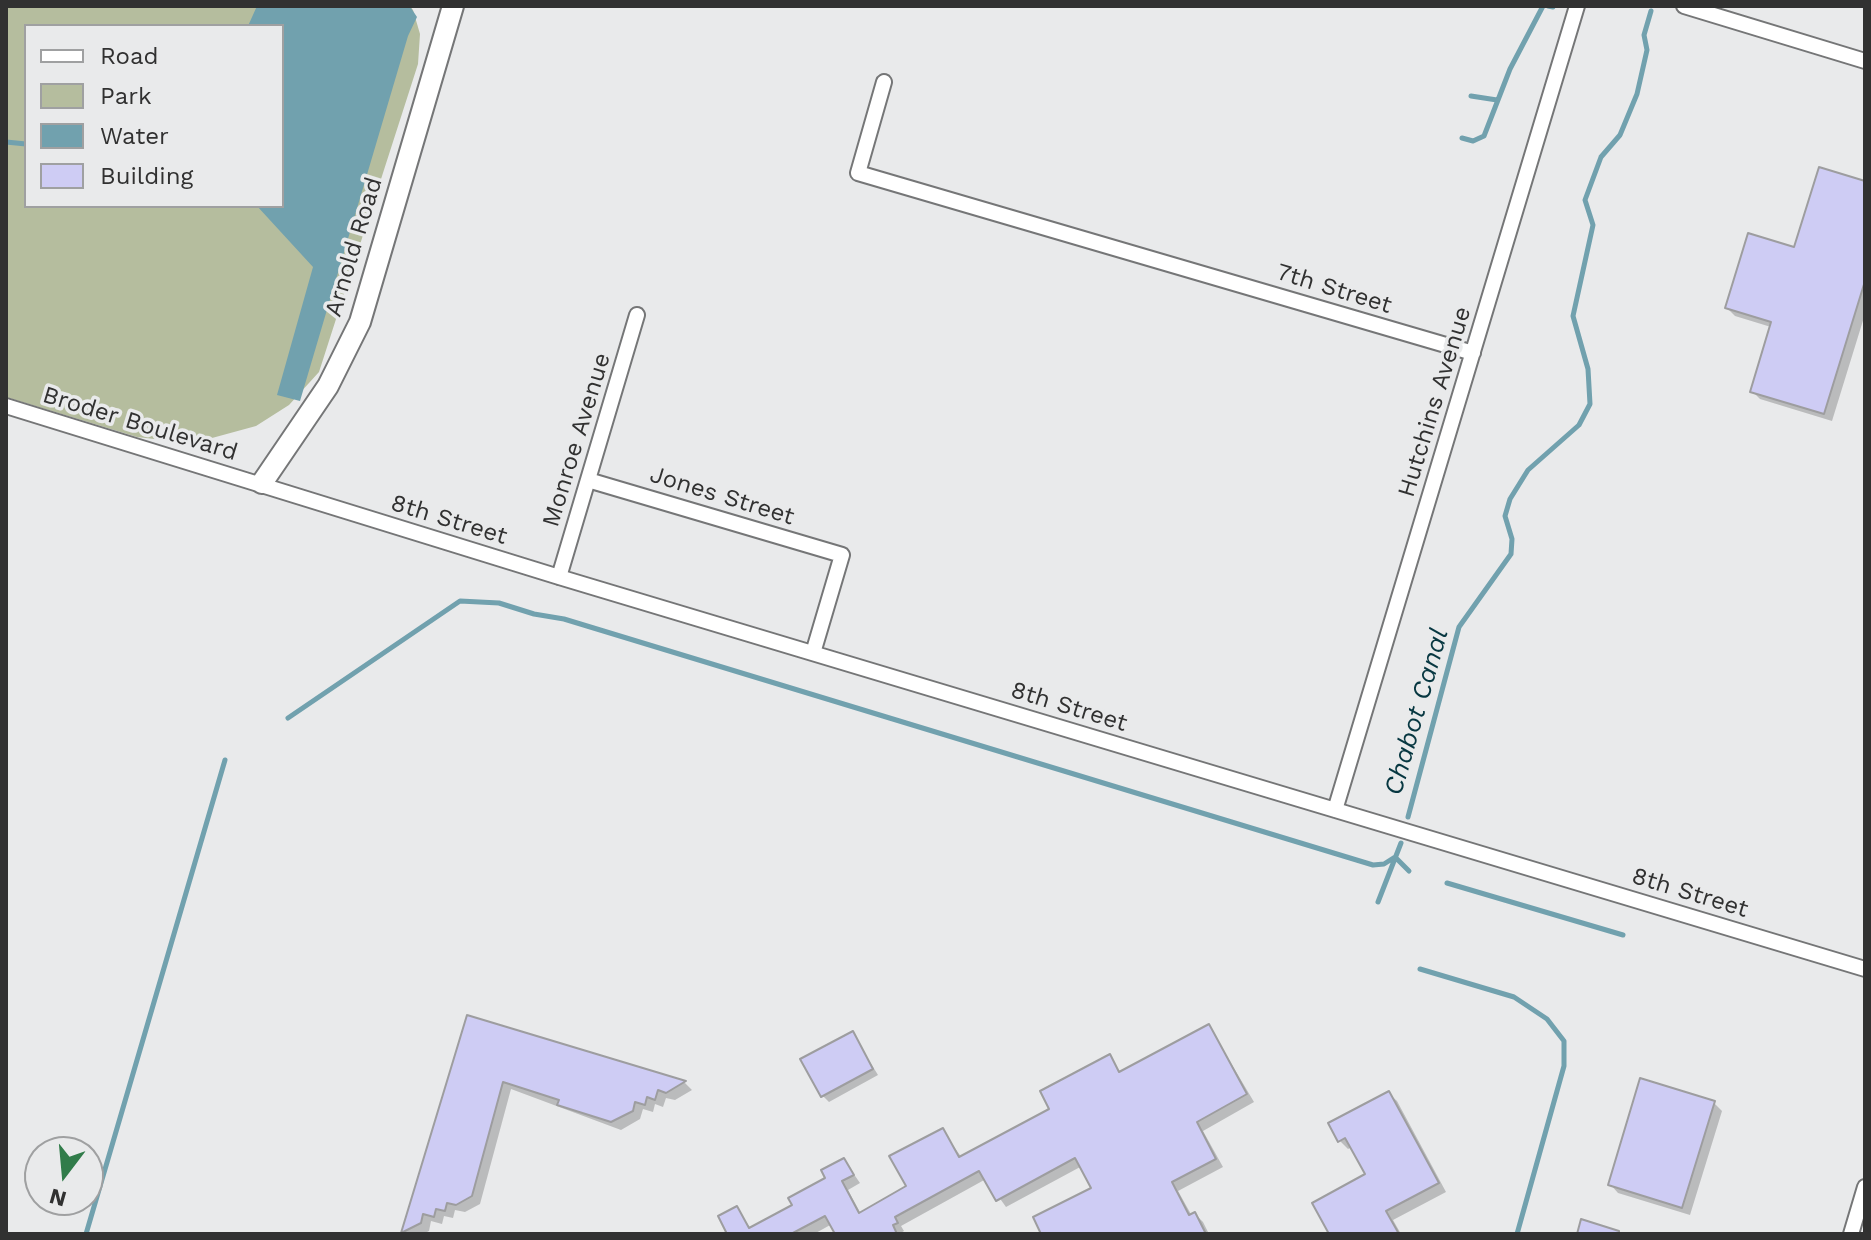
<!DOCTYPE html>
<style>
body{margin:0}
#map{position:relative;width:1871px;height:1240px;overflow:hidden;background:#e9eaeb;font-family:"Work Sans",sans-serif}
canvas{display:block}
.frame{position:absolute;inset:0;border:8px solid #313131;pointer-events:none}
.legend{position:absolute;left:24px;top:24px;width:260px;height:184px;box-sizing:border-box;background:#e9eaeb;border:2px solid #9fa0a1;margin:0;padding:10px 14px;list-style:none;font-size:24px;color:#313131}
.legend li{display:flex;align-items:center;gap:16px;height:40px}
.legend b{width:40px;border:2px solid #9fa0a1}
.north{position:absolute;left:24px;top:1136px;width:80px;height:80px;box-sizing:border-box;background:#e9eaeb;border:2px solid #9fa0a1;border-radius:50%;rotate:196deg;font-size:22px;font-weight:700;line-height:32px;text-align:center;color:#313131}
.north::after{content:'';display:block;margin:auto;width:28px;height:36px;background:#317c4a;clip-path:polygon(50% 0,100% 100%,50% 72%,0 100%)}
</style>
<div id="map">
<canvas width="1871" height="1240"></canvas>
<div class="frame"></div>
<ul class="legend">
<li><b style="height:10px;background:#fff"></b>Road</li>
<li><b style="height:22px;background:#b5bd9e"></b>Park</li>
<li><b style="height:22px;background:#71a1ae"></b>Water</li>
<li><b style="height:22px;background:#ceccf4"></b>Building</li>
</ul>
<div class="north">N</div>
</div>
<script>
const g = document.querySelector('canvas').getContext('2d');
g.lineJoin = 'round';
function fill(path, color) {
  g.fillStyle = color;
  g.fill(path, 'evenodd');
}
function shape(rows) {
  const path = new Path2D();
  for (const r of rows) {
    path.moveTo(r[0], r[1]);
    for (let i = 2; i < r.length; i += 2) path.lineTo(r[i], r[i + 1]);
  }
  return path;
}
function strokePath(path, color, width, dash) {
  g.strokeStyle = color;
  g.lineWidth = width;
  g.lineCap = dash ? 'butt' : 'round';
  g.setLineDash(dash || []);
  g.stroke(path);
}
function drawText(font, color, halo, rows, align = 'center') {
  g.font = font + ' "Work Sans",sans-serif';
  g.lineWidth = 7;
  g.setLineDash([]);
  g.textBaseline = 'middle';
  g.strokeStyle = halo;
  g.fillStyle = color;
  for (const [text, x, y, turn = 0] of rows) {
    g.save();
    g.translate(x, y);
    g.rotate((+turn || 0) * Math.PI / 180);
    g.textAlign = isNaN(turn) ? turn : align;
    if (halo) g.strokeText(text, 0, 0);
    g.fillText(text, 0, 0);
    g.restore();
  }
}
fill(shape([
 [6,6,410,6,413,10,420,34,418,64,319,372,289,405,256,426,201,441,180,442,137,437,6,397],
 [26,26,282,26,282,206,26,206]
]), '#b5bd9e');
fill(shape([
 [257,6,403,6,411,8,417,17,408,36,300,401,277,395,313,267,257,206,282,206,282,26,248,26]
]), '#71a1ae');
fill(shape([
 [1865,183,1865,314,1832,421,1760,399,1752,391,1771,327,1735,316,1727,308],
 [468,1017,685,1083,692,1090,675,1100,666,1098,663,1107,655,1104,653,1112,643,1109,640,1119,621,1130,511,1089,480,1204,465,1212,455,1210,453,1218,444,1216,442,1224,431,1221,429,1231,423,1234,404,1234],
 [1209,1026,1254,1102,1203,1131,1223,1167,1178,1191,1192,1216,1195,1214,1203,1222,1209,1234,1044,1234,1093,1188,1082,1166,1006,1207,986,1179,901,1226,904,1231,899,1234,837,1234,832,1224,814,1234,730,1234,737,1208,751,1229,795,1206,828,1179,844,1160,860,1183,848,1190,861,1214,909,1187,942,1130,962,1158,1052,1110,1109,1057,1121,1073],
 [852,1033,878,1075,829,1102,823,1096],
 [1388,1093,1397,1101,1446,1192,1393,1220,1401,1234,1331,1234,1368,1175,1352,1147,1348,1149,1340,1141,1330,1124],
 [1714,1103,1722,1111,1690,1215,1618,1193,1610,1184]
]), '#0003');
strokePath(shape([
 [1548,6,1553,7],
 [1471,96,1497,100],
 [1462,138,1473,141,1484,136,1510,69,1543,6],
 [6,142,26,144],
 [288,718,460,601,499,603,534,614,564,619,1373,865,1384,864,1395,857],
 [1408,817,1459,627,1511,554,1512,539,1505,516,1510,499,1528,470,1579,425,1590,404,1588,369,1573,316,1593,225,1585,200,1601,157,1620,135,1637,94,1647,50,1644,35,1651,11],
 [1396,858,1409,871],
 [1447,883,1623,935],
 [1378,902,1401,843],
 [1420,969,1514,997,1547,1019,1564,1041,1564,1066,1517,1234],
 [86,1234,225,760]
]), '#71a1ae', 5);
const building = shape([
 [1819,167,1865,181,1865,281,1824,414,1750,392,1771,322,1725,308,1748,233,1794,247,1819,167],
 [467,1015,686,1081,666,1093,658,1090,655,1100,647,1097,645,1105,635,1102,633,1111,611,1122,557,1105,559,1100,503,1082,472,1196,456,1205,447,1203,445,1211,436,1209,434,1217,423,1214,421,1223,401,1233,467,1015],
 [1209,1024,1247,1094,1197,1122,1216,1159,1172,1182,1189,1215,1195,1212,1206,1234,1041,1234,1033,1217,1091,1188,1075,1158,996,1201,979,1171,895,1217,898,1223,893,1225,897,1234,835,1234,825,1216,791,1234,727,1234,718,1216,737,1206,749,1228,792,1205,788,1198,825,1178,821,1170,844,1158,854,1175,842,1181,859,1213,906,1186,889,1156,943,1128,959,1157,1049,1109,1040,1091,1110,1054,1119,1072,1209,1024],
 [853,1031,873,1069,821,1097,800,1059,853,1031],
 [1640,1078,1715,1101,1682,1208,1608,1185,1640,1078],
 [1389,1091,1439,1183,1386,1211,1399,1234,1329,1234,1312,1203,1365,1174,1345,1138,1338,1142,1328,1123,1389,1091],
 [1581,1219,1619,1231,1619,1234,1577,1234,1581,1219]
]);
fill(building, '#ceccf4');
strokePath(building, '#9d9d9f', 2);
const street = shape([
 [1684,6,1865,61],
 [884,82,858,173,1473,353],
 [6,406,559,577,1865,969],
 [588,480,842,555,813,653],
 [559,577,637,315],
 [1335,810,1577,6],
 [1851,1234,1865,1187]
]);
const secondary = shape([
 [262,483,328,386,360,322,453,6]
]);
strokePath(street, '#757677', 18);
strokePath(secondary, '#757677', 24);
strokePath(street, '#fff', 14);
strokePath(secondary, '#fff', 20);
drawText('24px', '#313131', '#e9eaeb', [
 ["Arnold Road",354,247,-73],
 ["7th Street",1334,289,17],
 ["Hutchins Avenue",1435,402,-73],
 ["Broder Boulevard",140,424,17],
 ["Monroe Avenue",577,440,-73],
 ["Jones Street",722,496,17],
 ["8th Street",449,520,17],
 ["8th Street",1069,707,17],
 ["8th Street",1690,893,17]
]);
drawText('italic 26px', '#073741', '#e9eaeb', [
 ["Chabot Canal",1417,712,-74]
]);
</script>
